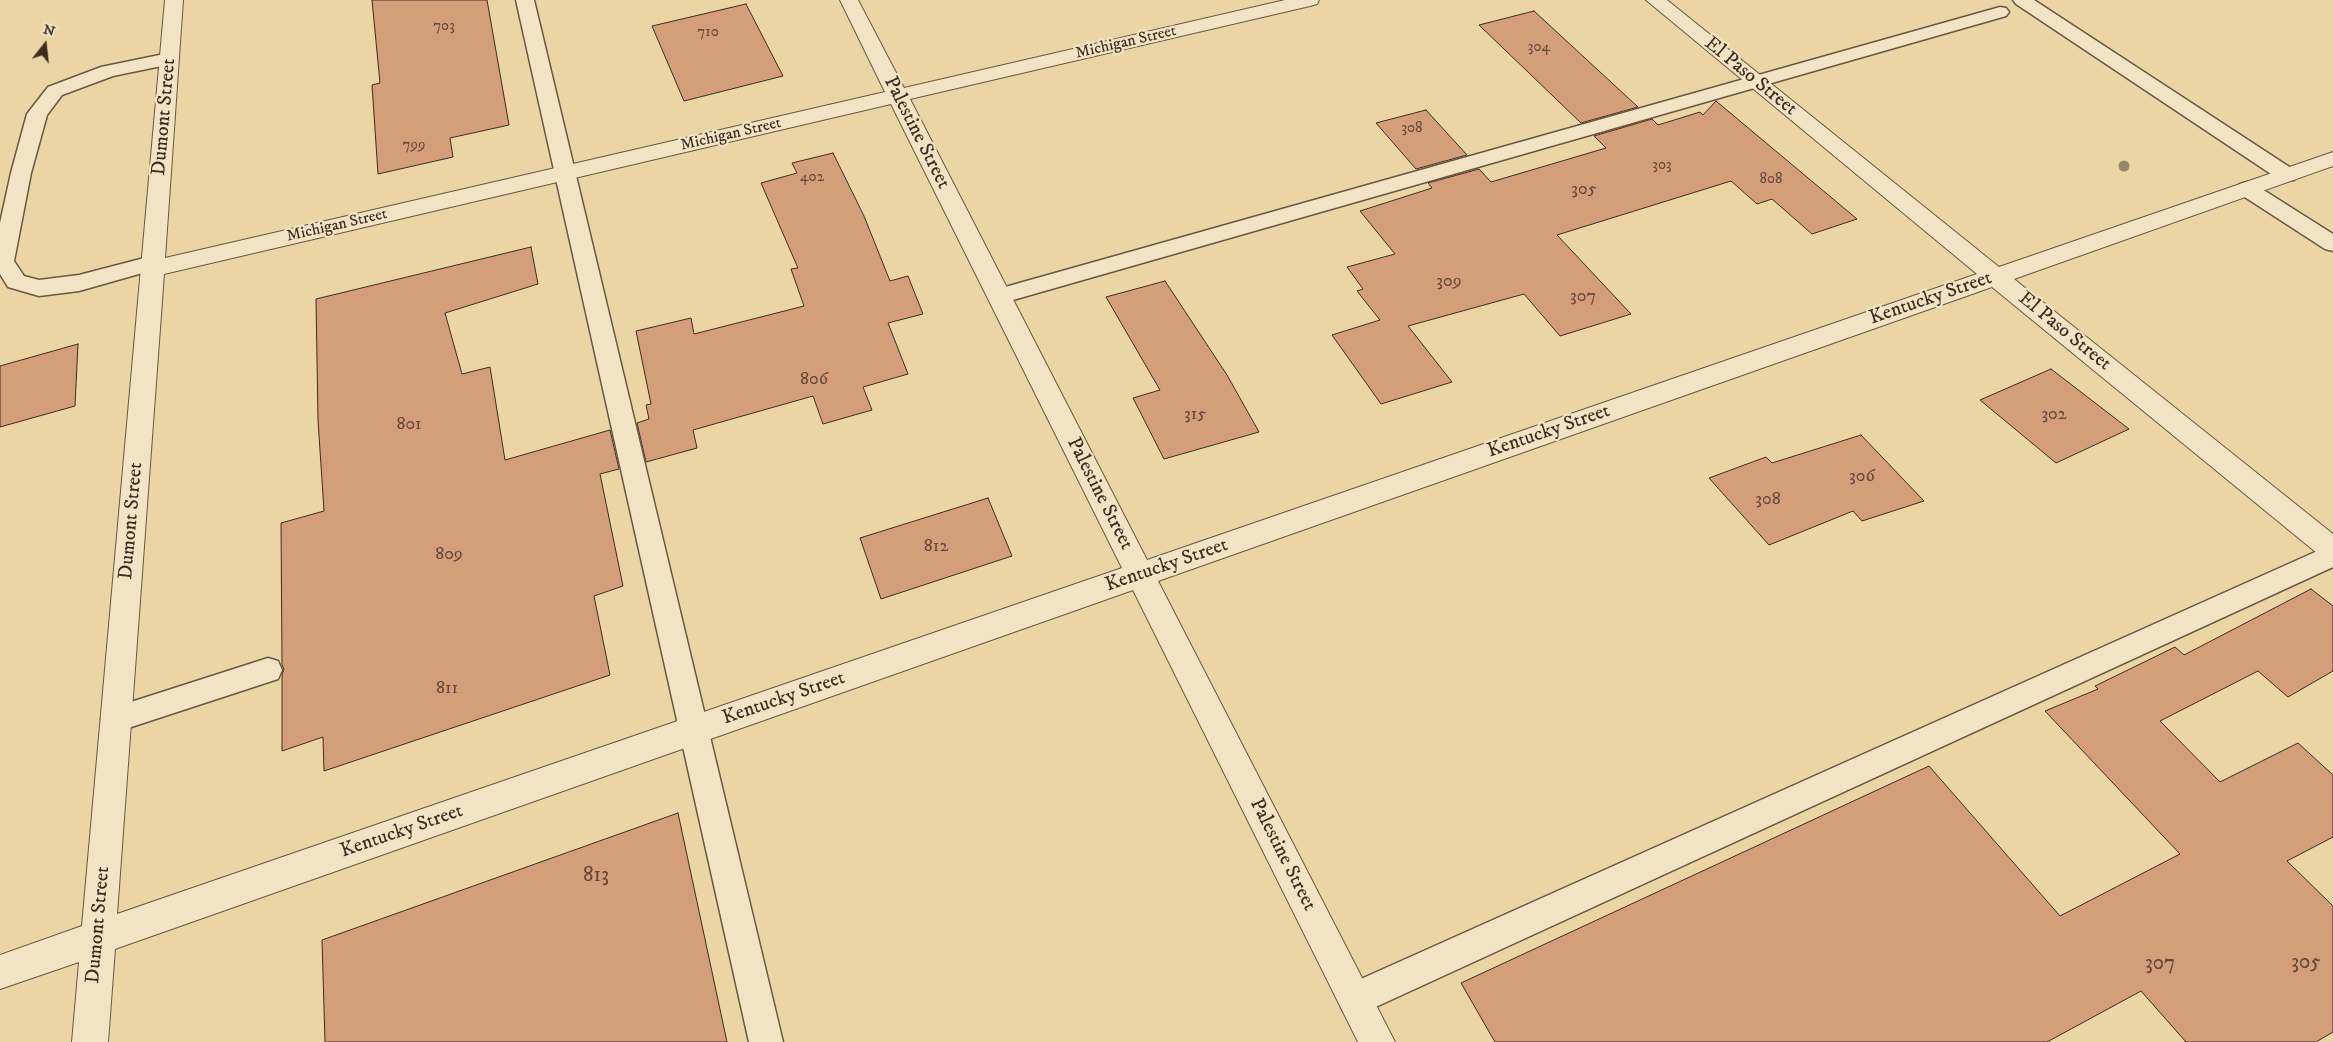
<!DOCTYPE html>
<style>
body{margin:0}
#map{position:relative;width:2333px;height:1042px;overflow:hidden;background:#e9d6a4;font-family:"IM FELL DW Pica",serif}
canvas{display:block}
.north{position:absolute;left:20px;top:20px;width:50px;height:50px;-webkit-text-stroke:4px #f1e4c4;paint-order:stroke;rotate:16deg;font-size:14px;font-weight:700;line-height:20px;text-align:center;color:#3f2c21}
.north::after{content:'';display:block;margin:auto;width:18px;height:22px;background:#3f2c21;clip-path:polygon(50% 0,100% 100%,50% 72%,0 100%)}
</style>
<div id="map">
<canvas width="2333" height="1042"></canvas>
<div class="north">N</div>
</div>
<script>
const g = document.querySelector('canvas').getContext('2d');
g.lineJoin = 'round';
function fill(path, color) {
  g.fillStyle = color;
  g.fill(path, 'evenodd');
}
function shape(rows) {
  const path = new Path2D();
  for (const r of rows) {
    path.moveTo(r[0], r[1]);
    for (let i = 2; i < r.length; i += 2) path.lineTo(r[i], r[i + 1]);
  }
  return path;
}
function strokePath(path, color, width, dash) {
  g.strokeStyle = color;
  g.lineWidth = width;
  g.lineCap = dash ? 'butt' : 'round';
  g.setLineDash(dash || []);
  g.stroke(path);
}
function drawText(font, color, halo, rows, align = 'center') {
  g.font = font + ' "IM FELL DW Pica",serif';
  g.lineWidth = 4.5;
  g.setLineDash([]);
  g.textBaseline = 'middle';
  g.strokeStyle = halo;
  g.fillStyle = color;
  for (const [text, x, y, turn = 0] of rows) {
    g.save();
    g.translate(x, y);
    g.rotate((+turn || 0) * Math.PI / 180);
    g.textAlign = isNaN(turn) ? turn : align;
    if (halo) g.strokeText(text, 0, 0);
    g.fillText(text, 0, 0);
    g.restore();
  }
}
const building = shape([
 [372,0,487,0,509,125,450,138,453,157,378,174,372,85,380,83,372,0],
 [746,4,783,76,684,101,652,26,746,4],
 [1534,11,1638,107,1581,123,1479,25,1534,11],
 [1716,101,1857,219,1812,234,1772,199,1757,204,1731,181,1557,235,1631,314,1560,336,1524,294,1408,326,1452,382,1381,404,1332,335,1380,320,1357,291,1363,289,1347,267,1395,254,1360,211,1432,188,1428,183,1479,169,1491,182,1606,148,1594,136,1652,119,1658,125,1700,112,1703,115,1716,101],
 [1426,110,1467,155,1416,169,1376,123,1426,110],
 [833,153,864,216,890,281,908,276,923,314,888,323,908,374,863,387,872,410,823,424,813,396,693,430,697,448,646,462,637,423,649,419,646,405,651,404,636,331,691,318,694,334,804,306,791,269,798,268,761,183,797,173,792,163,833,153],
 [531,247,538,284,445,313,462,374,490,367,505,460,610,430,619,469,600,474,623,586,594,596,610,675,324,771,323,737,282,751,282,675,284,669,282,665,281,523,324,511,318,420,316,299,531,247],
 [1165,281,1227,375,1259,432,1164,459,1133,398,1160,390,1106,297,1165,281],
 [78,344,75,406,0,427,0,366,78,344],
 [2051,369,2129,429,2056,463,1980,400,2051,369],
 [1861,435,1924,501,1862,521,1853,511,1769,545,1709,478,1766,457,1772,463,1861,435],
 [988,498,1012,556,881,599,860,538,988,498],
 [2311,589,2333,606,2333,671,2288,697,2258,671,2160,721,2220,782,2298,743,2333,775,2333,837,2287,861,2333,906,2333,1032,2316,1042,2186,1042,2141,991,2047,1042,1495,1042,1461,983,1929,766,2060,916,2180,854,2045,711,2098,689,2095,686,2175,647,2184,655,2311,589],
 [678,813,727,1042,325,1042,322,940,678,813]
]);
fill(building, '#d49e7a');
strokePath(building, '#3f2c21', 1);
const service = shape([
 [516,0,534,0,783,1042,749,1042,516,0],
 [2013,0,2034,0,2294,170,2297,175,2294,180,2287,181,2280,180,2016,4,2013,0],
 [2000,7,2006,8,2009,12,2006,16,999,304,991,301,988,296,991,291,2000,7],
 [169,53,176,55,178,59,176,63,113,76,62,95,47,115,31,173,14,261,24,276,39,280,79,275,152,256,160,258,163,263,160,268,79,291,39,296,8,287,0,274,0,223,11,173,27,114,48,87,101,67,169,53],
 [2247,182,2254,184,2333,234,2333,251,2325,249,2240,194,2236,189,2240,184,2247,182],
 [2333,544,2333,567,1367,1011,1355,1016,1343,1011,1338,999,1343,987,2333,544],
 [268,658,278,661,282,670,278,679,116,732,106,728,101,719,106,710,268,658]
]);
const minor = shape([
 [165,0,183,0,165,258,885,92,840,0,858,0,904,88,1285,0,1319,0,1317,4,1310,6,910,99,1147,560,1977,274,1646,0,1667,0,1999,267,2333,152,2333,166,2014,279,2333,534,2333,561,2323,558,1992,287,1158,581,1395,1042,1358,1042,1133,590,115,949,108,1042,72,1042,79,962,0,989,0,955,82,926,165,0],
 [891,104,1122,568,117,914,164,274,891,104]
]);
strokePath(service, '#6a5642', 3);
strokePath(minor, '#6a5642', 2);
fill(service, '#f1e4c4');
fill(minor, '#f1e4c4');
g.fillStyle = '#998867';
for (const [x, y] of [
 [2124,166]
]) {
  g.beginPath();
  g.arc(x, y, 5.5, 0, 2 * Math.PI);
  g.fill();
}
drawText('15px', '#644837', null, [
 ["703",444,27],
 ["710",708,33],
 ["304",1539,48],
 ["308",1412,129],
 ["799",414,146],
 ["303",1662,166],
 ["402",812,178],
 ["808",1771,180]
]);
drawText('16px', '#3f2c21', '#f1e4c4', [
 ["Michigan Street",1126,43,-13],
 ["Michigan Street",731,135,-13],
 ["Michigan Street",337,226,-13]
]);
drawText('18px', '#644837', null, [
 ["305",1584,190],
 ["309",1449,282],
 ["307",1583,297],
 ["806",814,380],
 ["315",1195,415],
 ["302",2054,415],
 ["801",409,425],
 ["306",1862,477],
 ["308",1768,500],
 ["812",936,547],
 ["809",449,555],
 ["811",447,689]
]);
drawText('20px', '#3f2c21', '#f1e4c4', [
 ["El Paso Street",1750,77,39],
 ["Dumont Street",165,117,-85],
 ["Palestine Street",916,133,63],
 ["Kentucky Street",1931,299,-19],
 ["El Paso Street",2064,332,39],
 ["Kentucky Street",1549,432,-19],
 ["Palestine Street",1099,494,63],
 ["Dumont Street",132,521,-85],
 ["Kentucky Street",1167,566,-19],
 ["Kentucky Street",784,699,-19],
 ["Kentucky Street",402,832,-19],
 ["Palestine Street",1282,855,63],
 ["Dumont Street",99,925,-85]
]);
drawText('21px', '#644837', null, [
 ["813",596,877],
 ["305",2306,964],
 ["307",2160,965]
]);
</script>
